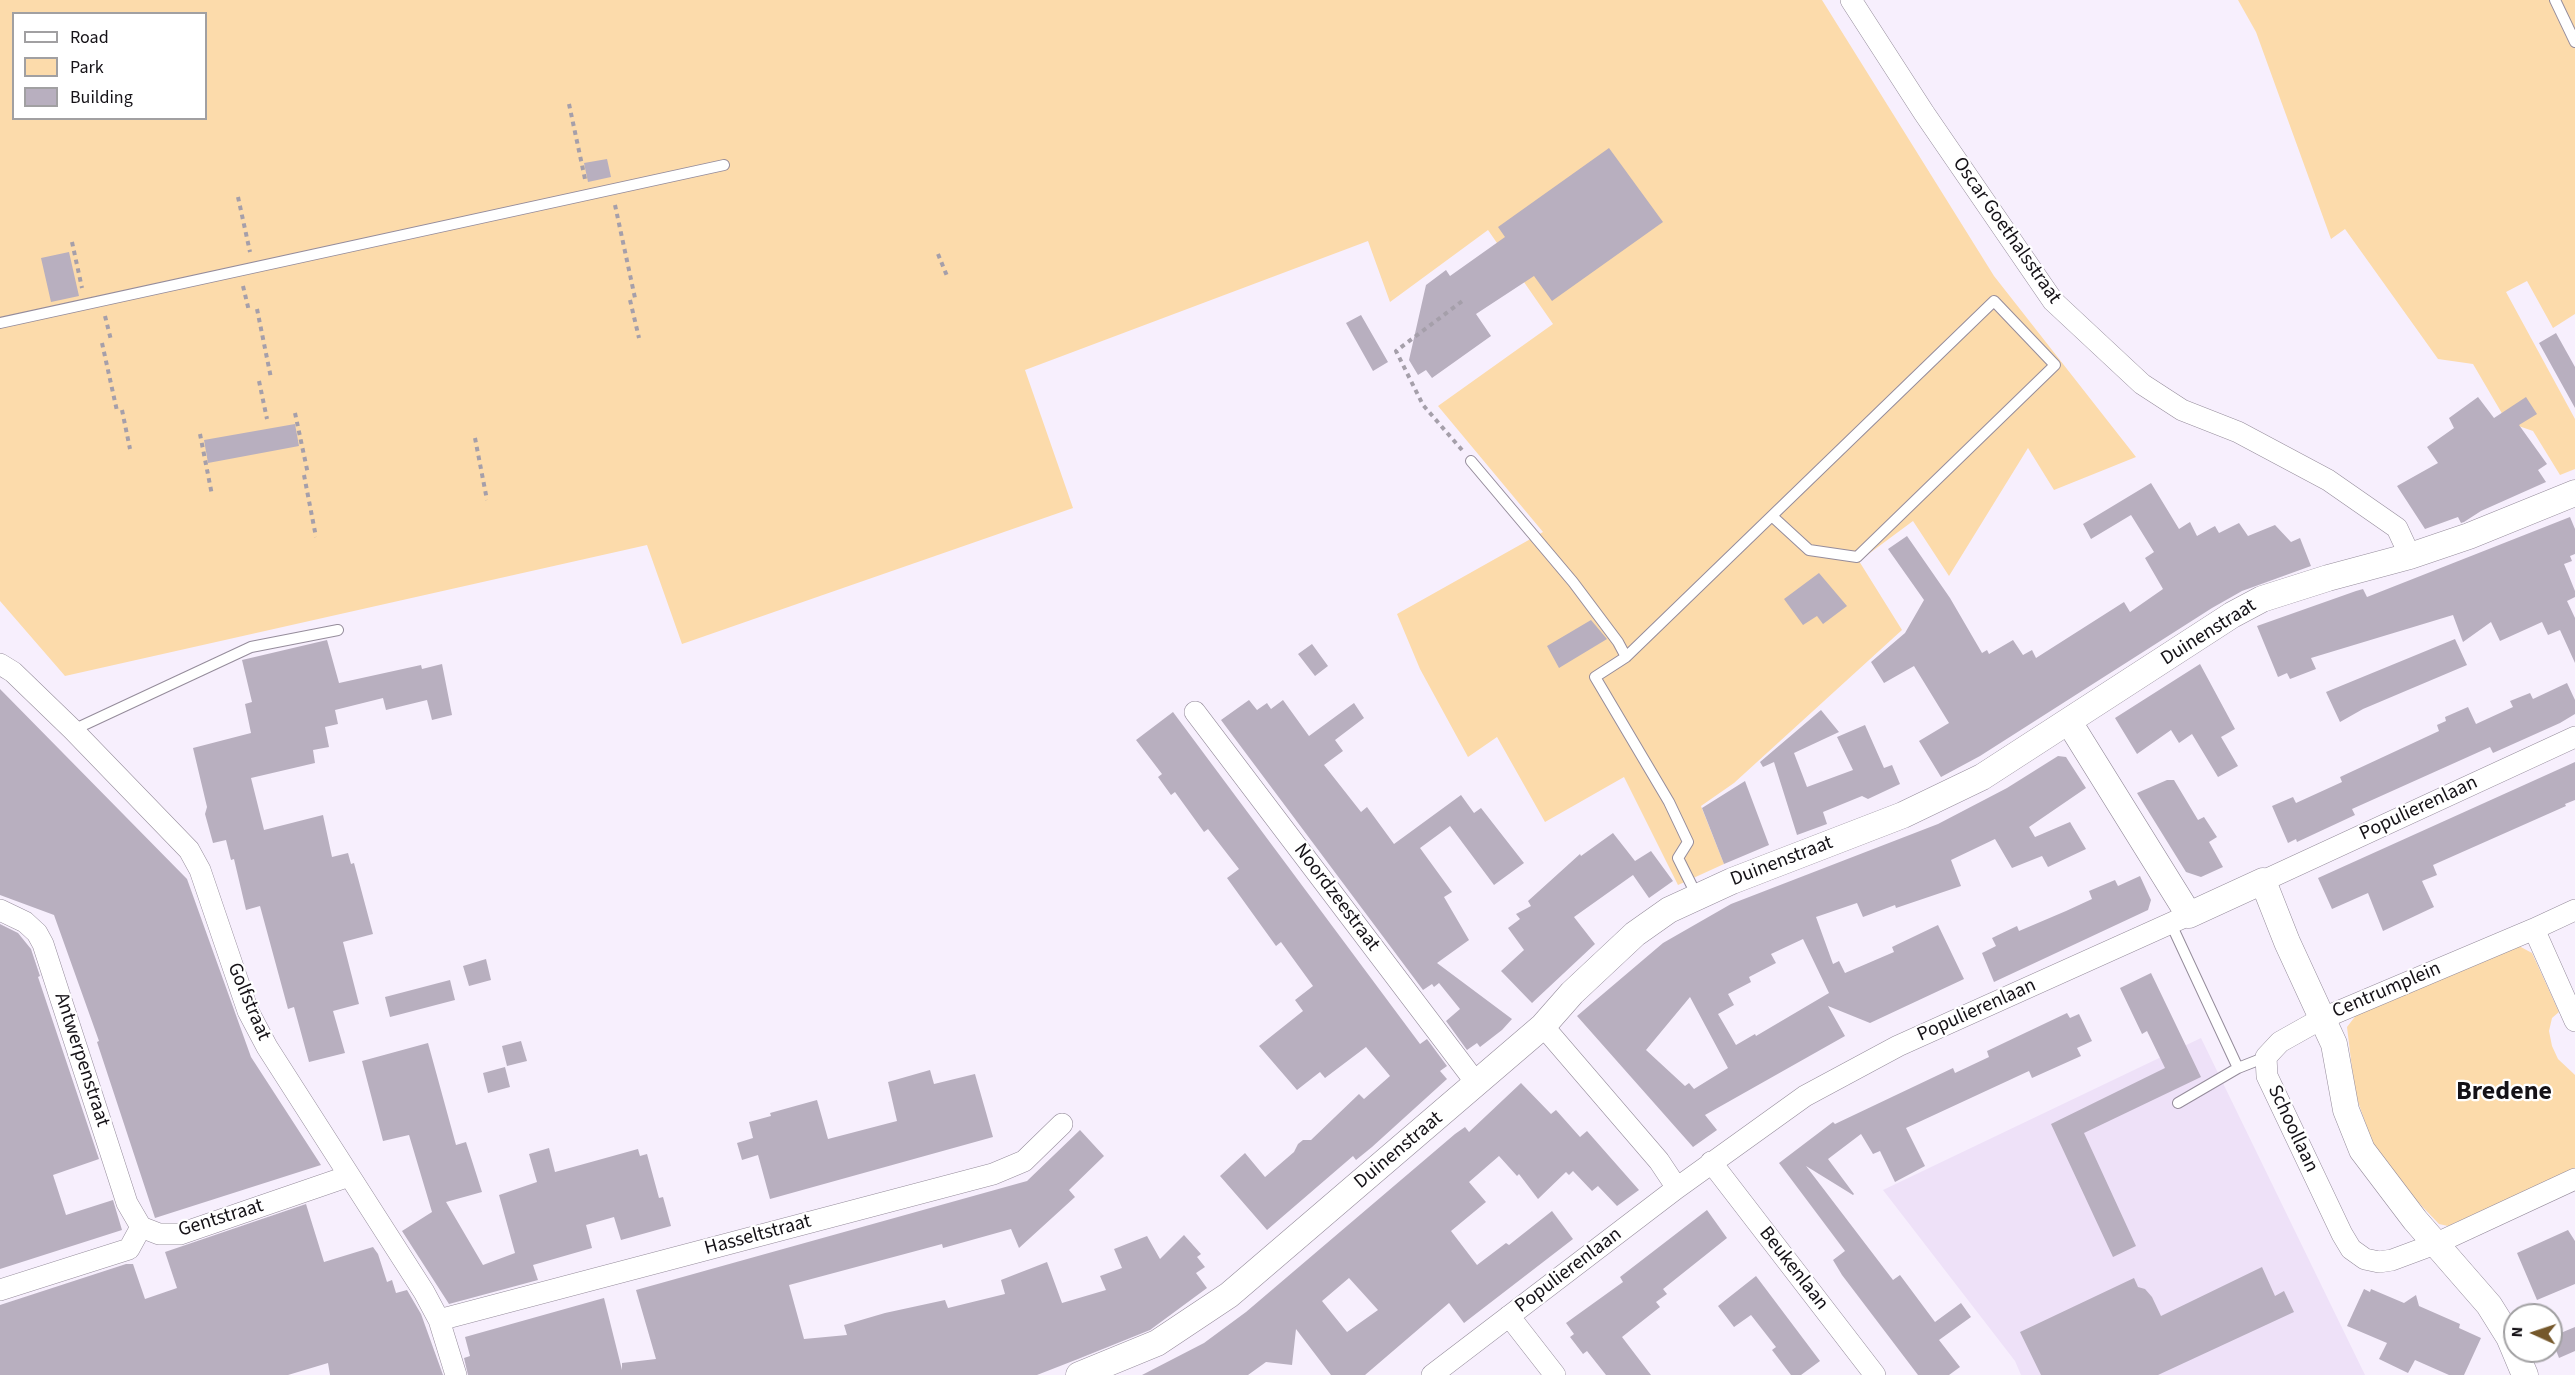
<!DOCTYPE html>
<style>
body{margin:0}
#map{position:relative;width:2575px;height:1375px;overflow:hidden;background:#f7effd;font-family:"Source Sans 3",sans-serif}
canvas{display:block}
.legend{position:absolute;left:12px;top:12px;width:195px;height:108px;box-sizing:border-box;background:#fff;border:2px solid #a1a0a2;margin:0;padding:8px 10px;list-style:none;font-size:18px;color:#151217}
.legend li{display:flex;align-items:center;gap:12px;height:30px}
.legend b{width:30px;border:2px solid #a1a0a2}
.north{position:absolute;left:2503px;top:1303px;width:60px;height:60px;box-sizing:border-box;background:#fff;border:2px solid #a1a0a2;border-radius:50%;rotate:273deg;font-size:16px;font-weight:700;line-height:24px;text-align:center;color:#151217}
.north::after{content:'';display:block;margin:auto;width:21px;height:27px;background:#75582b;clip-path:polygon(50% 0,100% 100%,50% 72%,0 100%)}
</style>
<div id="map">
<canvas width="2575" height="1375"></canvas>
<ul class="legend">
<li><b style="height:8px;background:#fff"></b>Road</li>
<li><b style="height:16px;background:#fcdbab"></b>Park</li>
<li><b style="height:16px;background:#b8afbf"></b>Building</li>
</ul>
<div class="north">N</div>
</div>
<script>
const g = document.querySelector('canvas').getContext('2d');
g.lineJoin = 'round';
function fill(path, color) {
  g.fillStyle = color;
  g.fill(path, 'evenodd');
}
function shape(rows) {
  const path = new Path2D();
  for (const r of rows) {
    path.moveTo(r[0], r[1]);
    for (let i = 2; i < r.length; i += 2) path.lineTo(r[i], r[i + 1]);
  }
  return path;
}
function strokePath(path, color, width, dash) {
  g.strokeStyle = color;
  g.lineWidth = width;
  g.lineCap = dash ? 'butt' : 'round';
  g.setLineDash(dash || []);
  g.stroke(path);
}
function drawText(font, color, halo, rows, align = 'center') {
  g.font = font + ' "Source Sans 3",sans-serif';
  g.lineWidth = 4.5;
  g.setLineDash([]);
  g.textBaseline = 'middle';
  g.strokeStyle = halo;
  g.fillStyle = color;
  for (const [text, x, y, turn = 0] of rows) {
    g.save();
    g.translate(x, y);
    g.rotate((+turn || 0) * Math.PI / 180);
    g.textAlign = isNaN(turn) ? turn : align;
    if (halo) g.strokeText(text, 0, 0);
    g.fillText(text, 0, 0);
    g.restore();
  }
}
fill(shape([
 [2201,1038,2365,1375,2021,1375,2015,1361,1883,1190]
]), '#eee1f8');
fill(shape([
 [0,0,1822,0,1994,276,2136,457,2054,490,2028,448,1949,576,1913,521,1859,561,1902,630,1734,783,1701,806,1724,864,1678,885,1624,777,1545,822,1497,737,1468,757,1420,669,1397,614,1543,532,1438,406,1553,324,1488,230,1390,302,1368,241,1025,370,1073,508,682,644,647,545,65,676,0,601],
 [14,14,206,14,206,118,14,118],
 [2238,0,2575,0,2575,314,2553,328,2527,281,2506,292,2575,419,2575,469,2560,475,2533,431,2507,422,2473,364,2438,359,2345,229,2331,239,2256,32],
 [2517,945,2532,953,2559,1012,2552,1018,2549,1031,2552,1046,2558,1059,2575,1075,2575,1169,2448,1226,2439,1224,2394,1177,2373,1145,2355,1093,2347,1027,2357,1014]
]), '#fcdbab');
fill(shape([
 [1609,148,1663,222,1552,301,1534,276,1476,314,1491,336,1432,378,1426,370,1418,375,1409,360,1426,285,1446,270,1450,276,1505,237,1498,227],
 [607,159,611,177,588,182,584,163],
 [69,252,79,296,51,302,41,258],
 [1361,315,1388,362,1373,371,1346,323],
 [2556,333,2575,367,2575,408,2539,343],
 [2478,397,2494,418,2526,397,2537,414,2519,425,2547,464,2538,470,2546,482,2481,511,2464,522,2461,523,2458,517,2425,529,2397,486,2438,463,2427,447,2454,428,2449,418],
 [295,424,299,446,208,463,204,440],
 [2151,483,2179,529,2190,522,2197,536,2215,526,2219,533,2239,523,2248,536,2275,525,2291,542,2300,538,2311,566,2242,591,2212,608,1980,756,1941,777,1919,741,1949,723,1914,666,1884,683,1871,662,1905,633,1924,600,1888,549,1907,536,1950,598,1982,653,1987,650,1989,654,2013,640,2023,655,2032,650,2036,658,2124,602,2130,612,2163,589,2145,558,2154,552,2131,515,2091,539,2083,524],
 [2570,517,2575,529,2575,554,2570,556,2572,561,2564,564,2575,591,2575,597,2567,601,2575,618,2575,663,2560,630,2548,635,2542,622,2500,641,2491,622,2463,642,2453,615,2311,658,2316,669,2290,679,2287,673,2278,677,2257,626,2356,591,2363,589,2367,597],
 [1819,573,1847,606,1823,624,1817,616,1803,625,1784,599],
 [1591,620,1607,639,1559,668,1547,646],
 [2455,639,2467,665,2363,709,2340,722,2326,692],
 [327,640,339,683,421,665,422,669,442,664,452,715,432,720,427,700,386,710,383,698,335,710,338,724,325,727,329,747,313,750,315,763,251,778,264,830,323,815,332,857,348,853,351,864,354,863,373,934,343,942,359,1004,333,1011,345,1053,309,1062,294,1007,288,1009,260,906,246,910,234,859,231,860,226,840,213,843,205,814,207,807,193,748,251,733,245,704,252,702,242,660],
 [1312,644,1328,666,1315,676,1298,654],
 [2200,664,2235,729,2221,737,2238,766,2218,777,2192,734,2179,743,2171,730,2137,754,2115,718],
 [2567,683,2575,700,2575,714,2560,723,2493,753,2490,747,2352,809,2355,815,2297,842,2296,839,2288,843,2272,806,2293,797,2296,803,2342,782,2340,777,2439,731,2437,725,2446,721,2445,717,2468,707,2476,724,2513,707,2510,701,2530,693,2533,699],
 [0,689,187,879,251,1057,321,1165,155,1218,97,1042,99,1041,54,915,0,895],
 [1249,700,1257,710,1267,703,1271,709,1283,700,1309,736,1354,703,1364,718,1335,740,1343,751,1324,765,1361,812,1367,807,1394,844,1461,795,1474,813,1481,808,1524,863,1494,885,1450,826,1420,848,1452,892,1444,897,1469,940,1437,963,1512,1019,1502,1030,1480,1047,1477,1043,1467,1050,1446,1021,1460,1009,1439,983,1434,987,1432,984,1423,990,1221,720],
 [1821,710,1839,732,1794,753,1807,787,1853,770,1837,737,1865,725,1884,768,1892,765,1900,784,1868,799,1862,796,1823,812,1827,824,1797,835,1774,762,1763,767,1760,762],
 [1173,712,1420,1044,1427,1039,1447,1066,1440,1071,1447,1079,1372,1147,1356,1160,1353,1156,1267,1230,1220,1176,1245,1153,1265,1177,1294,1152,1298,1144,1303,1140,1311,1140,1359,1094,1364,1099,1390,1076,1366,1047,1325,1078,1320,1072,1297,1090,1259,1046,1303,1011,1295,1000,1313,986,1281,942,1276,946,1227,878,1239,869,1208,829,1204,832,1175,792,1171,795,1158,777,1162,774,1136,740],
 [2058,756,2066,757,2086,788,2029,827,2035,837,2070,822,2086,849,2048,867,2042,856,2012,868,1995,839,1951,860,1961,886,1896,908,1895,905,1863,917,1857,903,1816,917,1833,964,1839,961,1845,973,1894,952,1892,947,1938,925,1964,979,1870,1023,1828,1006,1845,1036,1705,1115,1717,1130,1693,1147,1577,1016,1663,943,1731,904,1938,824,2007,788],
 [1803,939,1829,993,1756,1036,1755,1034,1736,1045,1718,1014,1734,1005,1728,994,1751,982,1749,977,1776,963,1771,954],
 [1690,997,1728,1068,1694,1089,1689,1083,1685,1086,1646,1050],
 [2575,762,2575,800,2565,804,2566,806,2433,865,2437,875,2422,881,2434,907,2383,931,2368,893,2332,909,2318,878],
 [2167,780,2174,780,2198,820,2204,817,2217,837,2209,842,2223,867,2201,877,2186,872,2137,793],
 [1745,781,1769,845,1724,864,1702,808],
 [1613,833,1635,861,1651,851,1673,881,1649,898,1633,875,1574,917,1595,944,1532,1003,1501,971,1524,950,1508,928,1520,919,1516,914,1531,906,1528,901,1580,854,1581,856],
 [2140,876,2151,900,2148,910,1994,982,1982,953,1996,946,1992,938,2017,926,2019,931,2066,911,2092,899,2089,891,2115,880,2118,886],
 [0,924,18,933,31,949,40,976,38,977,99,1159,53,1175,66,1215,113,1200,122,1230,0,1269],
 [486,959,491,980,469,986,463,966],
 [2151,973,2201,1077,2084,1133,2136,1246,2113,1257,2051,1124,2165,1068,2147,1031,2142,1034,2120,988],
 [450,980,455,1000,390,1017,385,997],
 [2067,1013,2070,1018,2079,1014,2092,1041,2077,1048,2081,1056,2032,1078,2029,1071,1906,1128,1925,1166,1895,1182,1880,1151,1873,1154,1861,1134,1828,1159,1854,1194,1853,1195,1806,1166,1893,1280,1900,1275,1935,1322,1961,1303,1971,1317,1939,1340,1960,1367,1949,1375,1918,1375,1842,1275,1833,1260,1845,1251,1779,1163,1833,1122,1835,1124,1953,1068,1955,1073,1989,1057,1987,1051],
 [521,1041,527,1061,507,1066,502,1046],
 [428,1043,456,1145,466,1142,482,1192,446,1202,483,1265,515,1253,499,1195,537,1182,529,1154,549,1148,555,1172,638,1149,640,1156,647,1154,659,1198,663,1197,671,1226,621,1240,614,1217,586,1225,592,1248,533,1265,538,1280,449,1304,402,1231,432,1212,409,1135,383,1141,362,1061],
 [505,1067,510,1087,488,1093,483,1073],
 [930,1070,934,1084,975,1074,993,1137,770,1199,758,1155,742,1160,737,1143,753,1138,749,1122,771,1116,770,1113,817,1100,828,1139,897,1121,888,1082],
 [1521,1083,1551,1114,1556,1110,1580,1137,1587,1131,1639,1190,1617,1206,1598,1186,1592,1191,1573,1171,1569,1175,1566,1172,1538,1199,1519,1174,1517,1176,1499,1156,1469,1182,1486,1202,1451,1231,1477,1265,1506,1243,1509,1245,1552,1211,1573,1239,1464,1323,1449,1303,1365,1375,1331,1375,1296,1329,1292,1365,1266,1362,1248,1375,1142,1375,1204,1343,1246,1312,1455,1134,1465,1127,1469,1132],
 [1349,1278,1378,1310,1347,1332,1322,1301],
 [1080,1130,1104,1156,1069,1190,1075,1197,1019,1248,1011,1229,943,1248,942,1244,789,1285,804,1339,847,1335,844,1325,885,1313,945,1300,948,1308,1005,1294,1001,1280,1047,1262,1062,1303,1106,1290,1100,1276,1122,1268,1114,1249,1147,1236,1160,1259,1184,1235,1201,1254,1197,1257,1205,1267,1196,1273,1207,1288,1150,1330,1078,1359,1037,1375,468,1375,464,1358,470,1356,465,1337,604,1298,622,1370,622,1363,656,1359,636,1290,1027,1181],
 [306,1204,324,1262,373,1247,378,1254,387,1282,392,1280,396,1293,407,1290,421,1314,443,1375,330,1375,328,1363,288,1375,0,1375,0,1305,126,1264,133,1264,145,1299,177,1288,165,1252],
 [1707,1210,1727,1238,1663,1289,1667,1294,1656,1302,1660,1307,1622,1337,1651,1375,1606,1375,1587,1351,1583,1354,1570,1337,1574,1334,1566,1323,1623,1282,1620,1277],
 [2568,1230,2575,1241,2575,1284,2537,1300,2517,1253],
 [2262,1267,2275,1296,2284,1291,2294,1312,2158,1375,2041,1375,2020,1332,2134,1278,2138,1287,2145,1289,2152,1297,2161,1316],
 [1756,1276,1820,1361,1801,1375,1791,1375,1772,1350,1776,1347,1751,1315,1734,1327,1718,1306],
 [2364,1289,2370,1292,2371,1289,2404,1303,2416,1295,2419,1306,2460,1324,2459,1328,2481,1338,2464,1375,2449,1375,2415,1360,2408,1373,2379,1359,2387,1343,2347,1326],
 [2575,1327,2575,1351,2559,1358,2551,1337]
]), '#b8afbf');
const service = shape([
 [2555,0,2575,42],
 [0,323,724,165],
 [1471,461,1573,582,1618,642,1626,657,1595,677,1669,802,1688,842,1678,858,1697,896],
 [1626,657,1994,301,2055,365,1857,557,1809,550,1773,517],
 [73,730,251,647,338,630],
 [2171,924,2238,1068],
 [2178,1103,2238,1068,2266,1057]
]);
const minor = shape([
 [1851,0,1924,113,2053,301,2142,384,2182,410,2238,432,2328,480,2397,528,2410,556],
 [0,664,13,672,73,730,189,850,200,870,248,1011,267,1047,424,1292,439,1320,456,1375],
 [1195,712,1477,1084],
 [2263,881,2575,737],
 [0,910,25,922,37,933,43,944,127,1203,141,1227],
 [2534,929,2575,910],
 [2575,1021,2534,929,2321,1019,2280,1042,2266,1057,2267,1076,2342,1234,2351,1249,2365,1259,2379,1262,2392,1260,2435,1244,2575,1179],
 [1543,1026,1659,1161,1677,1188],
 [1711,1162,1875,1375],
 [141,1227,159,1234,180,1234,349,1176],
 [0,1290,129,1249,141,1227],
 [1509,1316,1555,1375],
 [439,1320,993,1174,1024,1161,1062,1124],
 [1432,1375,1677,1188,1805,1096,1898,1046,2189,915]
]);
const tertiary = shape([
 [2069,722,2189,915,2263,881,2287,942,2334,1044,2346,1110,2362,1150,2415,1220,2489,1305,2509,1337,2525,1375],
 [1079,1375,1157,1343,1229,1295,1543,1026,1572,993,1635,934,1669,910,1732,881,1903,815,1982,777,2232,615,2262,599,2328,578,2410,556,2469,536,2575,493]
]);
strokePath(service, '#958c9b', 12);
strokePath(minor, '#958c9b', 22);
strokePath(tertiary, '#958c9b', 27);
strokePath(shape([
 [569,104,585,179],
 [238,197,250,252],
 [615,205,635,298],
 [72,242,82,288],
 [938,254,947,276],
 [243,286,249,311],
 [630,300,639,338],
 [257,309,271,378],
 [105,316,111,340],
 [102,343,117,411],
 [259,381,267,419],
 [122,410,130,449],
 [295,413,308,474],
 [200,434,212,495],
 [475,438,487,500],
 [1462,450,1423,405,1396,351,1465,299],
 [304,475,316,537]
]), '#a59faa', 4, [4.5, 4.5]);
strokePath(service, '#fff', 10);
strokePath(minor, '#fff', 21);
strokePath(tertiary, '#fff', 26);
drawText('20px', '#151217', '#fff', [
 ["Oscar Goethalsstraat",2006,231,55],
 ["Duinenstraat",2209,633,-32],
 ["Populierenlaan",2419,809,-25],
 ["Duinenstraat",1782,862,-21],
 ["Noordzeestraat",1336,898,53],
 ["Centrumplein",2387,991,-23],
 ["Golfstraat",248,1002,67],
 ["Populierenlaan",1977,1011,-24],
 ["Antwerpenstraat",81,1060,72],
 ["Schoollaan",2292,1129,65],
 ["Duinenstraat",1399,1151,-40],
 ["Gentstraat",221,1219,-17],
 ["Hasseltstraat",758,1236,-15],
 ["Beukenlaan",1793,1269,52],
 ["Populierenlaan",1569,1271,-37]
]);
drawText('bold 26px', '#151217', '#fff', [
 ["Bredene",2504,1093]
]);
</script>
